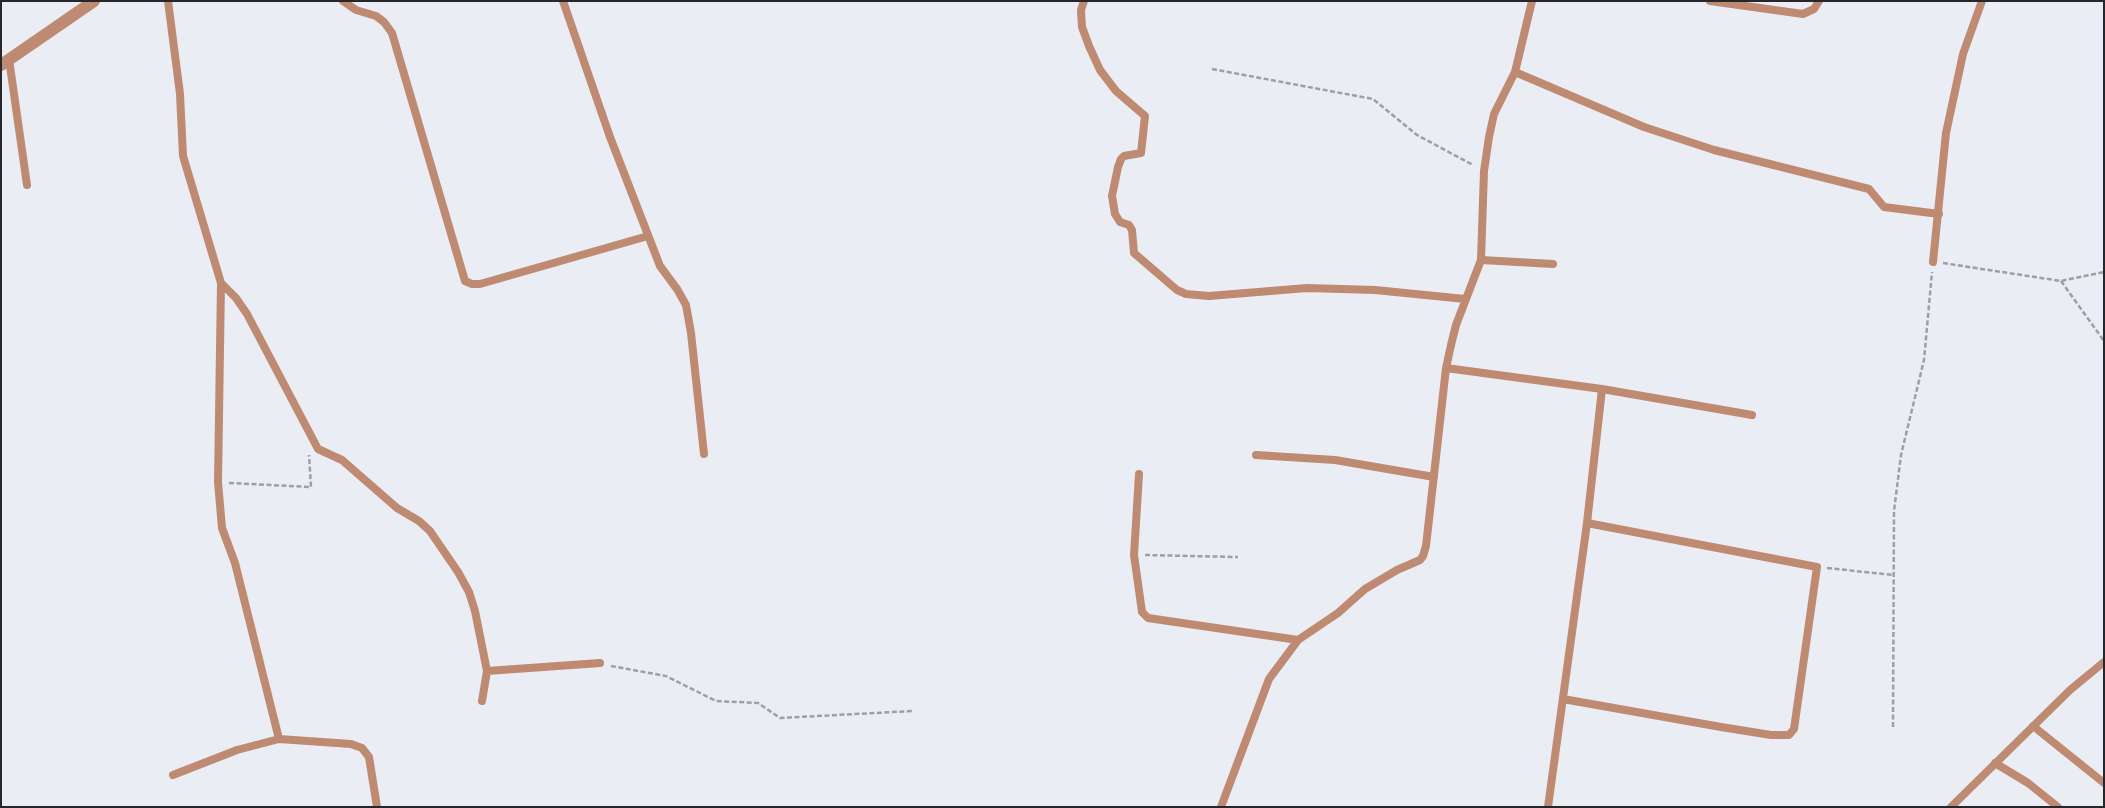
<!DOCTYPE html>
<style>
body{margin:0}
#map{position:relative;width:2105px;height:808px;overflow:hidden;background:#eaedf3;font-family:Poppins,sans-serif}
canvas{display:block}
.frame{position:absolute;inset:0;border:2px solid #26272a;pointer-events:none}
</style>
<div id="map">
<canvas width="2105" height="808"></canvas>
<div class="frame"></div>
</div>
<script>
const g = document.querySelector('canvas').getContext('2d');
g.lineJoin = 'round';
function shape(rows) {
  const path = new Path2D();
  for (const r of rows) {
    path.moveTo(r[0], r[1]);
    for (let i = 2; i < r.length; i += 2) path.lineTo(r[i], r[i + 1]);
  }
  return path;
}
function strokePath(path, color, width, dash) {
  g.strokeStyle = color;
  g.lineWidth = width;
  g.lineCap = dash ? 'butt' : 'round';
  g.setLineDash(dash || []);
  g.stroke(path);
}
strokePath(shape([
 [1212,69,1373,99,1417,135,1473,165],
 [1943,263,2061,281,2104,272],
 [2061,281,2104,341],
 [229,483,311,487,309,455],
 [1145,555,1238,557],
 [1827,568,1893,575],
 [611,666,666,676,716,701,758,703,780,718,913,711],
 [1893,727,1894,511,1901,455,1924,360,1932,272]
]), '#9d9fa4', 2.5, [5, 2.5]);
strokePath(shape([
 [168,1,180,94,183,156,221,283,218,482,222,528,235,563,279,739],
 [343,1,356,10,376,16,384,22,392,33,465,281,472,284,480,284,648,236],
 [563,1,610,137,660,266,677,289,686,305,691,333,704,454],
 [1084,1,1081,10,1082,27,1089,46,1100,70,1116,91,1145,116,1141,153,1124,156,1121,159,1118,167,1112,196,1115,214,1120,222,1129,225,1132,230,1134,253,1177,290,1186,294,1209,296,1307,288,1375,290,1465,299],
 [1710,1,1803,14,1814,9,1819,1],
 [9,59,27,185],
 [1515,72,1644,127,1714,150,1869,189,1884,207,1939,214],
 [1481,260,1553,264],
 [1933,262,1946,133,1963,54,1982,1],
 [221,283,236,298,247,314,318,449,342,460,397,508,419,521,430,531,458,572,469,592,475,611,487,671,482,701],
 [1446,368,1602,389,1752,415],
 [1256,455,1335,460,1434,477],
 [1139,474,1134,555,1142,612,1148,618,1298,640],
 [487,671,600,663],
 [1563,699,1721,727,1771,735,1789,735,1794,729,1817,567,1587,523],
 [2033,726,2104,783],
 [1995,763,2028,783,2058,807],
 [173,775,237,750,279,739,351,744,362,748,369,757,377,807],
 [1221,807,1269,679,1298,640,1338,613,1365,589,1397,570,1420,560,1423,556,1426,546,1446,368,1451,345,1456,325,1481,260,1484,171,1489,137,1494,114,1515,72,1532,1],
 [1548,807,1587,523,1602,389],
 [1951,807,2070,690,2104,662]
]), '#bf8a72', 8);
strokePath(shape([
 [1,65,94,1]
]), '#bf8a72', 12);
</script>
